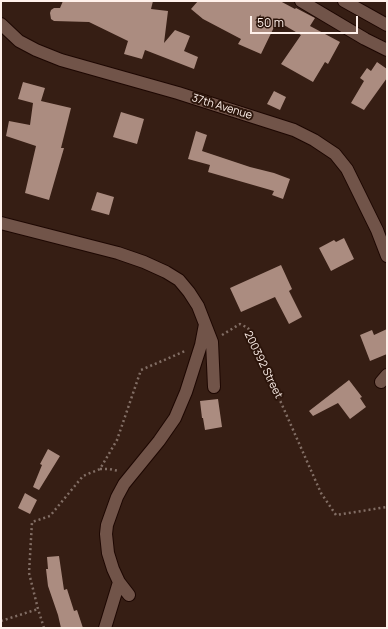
<!DOCTYPE html>
<style>
body{margin:0}
#map{position:relative;width:388px;height:629px;overflow:hidden;background:#361e14;font-family:Manrope,sans-serif}
canvas{display:block}
.frame{position:absolute;inset:0;border:2px solid #fff1eb;pointer-events:none}
.scale{position:absolute;left:250px;top:16px;width:108px;height:18px;box-sizing:border-box;border:2px solid #fff1eb;border-top:0;padding-left:5px;font-size:12px;line-height:14px;white-space:nowrap;color:#fff1eb;-webkit-text-stroke:3px #2c150b;paint-order:stroke}
</style>
<div id="map">
<canvas width="388" height="629"></canvas>
<div class="frame"></div>
<div class="scale">50 m</div>
</div>
<script>
const g = document.querySelector('canvas').getContext('2d');
g.lineJoin = 'round';
function fill(path, color) {
  g.fillStyle = color;
  g.fill(path, 'evenodd');
}
function shape(rows) {
  const path = new Path2D();
  for (const r of rows) {
    path.moveTo(r[0], r[1]);
    for (let i = 2; i < r.length; i += 2) path.lineTo(r[i], r[i + 1]);
  }
  return path;
}
function strokePath(path, color, width, dash) {
  g.strokeStyle = color;
  g.lineWidth = width;
  g.lineCap = dash ? 'butt' : 'round';
  g.setLineDash(dash || []);
  g.stroke(path);
}
function drawText(font, color, halo, rows, align = 'center') {
  g.font = font + ' Manrope,sans-serif';
  g.lineWidth = 4;
  g.setLineDash([]);
  g.textBaseline = 'middle';
  g.strokeStyle = halo;
  g.fillStyle = color;
  for (const [text, x, y, turn = 0] of rows) {
    g.save();
    g.translate(x, y);
    g.rotate((+turn || 0) * Math.PI / 180);
    g.textAlign = isNaN(turn) ? turn : align;
    if (halo) g.strokeText(text, 0, 0);
    g.fillText(text, 0, 0);
    g.restore();
  }
}
fill(shape([
 [63,1,153,1,151,9,168,11,164,43,175,30,190,36,184,51,198,57,194,69,145,50,142,59,124,54,128,41,89,22,54,21,51,19,50,13,51,10,54,8,60,8],
 [198,1,280,1,295,9,296,8,315,18,310,26,340,42,328,64,325,62,313,82,281,64,301,35,277,21,261,54,238,44,241,39,203,19,191,9],
 [377,62,387,69,387,78,364,110,351,103,364,81,360,78,367,68,371,71],
 [23,82,45,88,41,101,71,108,61,148,64,148,49,200,25,193,36,146,6,136,9,121,30,125,33,103,18,99],
 [274,91,286,97,280,110,267,104],
 [121,112,144,119,137,144,113,137],
 [196,131,207,135,202,151,250,167,274,173,290,179,283,199,272,195,274,191,208,172,210,165,188,159],
 [97,192,114,197,109,215,91,210],
 [344,238,354,259,331,271,319,248,334,240,336,242],
 [281,265,292,289,289,291,302,317,289,324,275,297,241,312,230,288],
 [387,329,387,354,370,361,360,335,372,330,374,335],
 [349,380,362,397,360,398,366,407,350,419,338,403,313,416,309,411],
 [218,399,222,427,205,430,203,418,202,418,200,401],
 [48,449,60,456,39,490,33,487,42,465,40,464],
 [25,493,37,500,30,514,18,508],
 [59,556,64,590,67,589,74,611,77,610,83,628,61,628,58,615,48,586,46,569,48,569,47,557]
]), '#ab8c80');
const minor = shape([
 [301,1,365,39,387,50],
 [344,1,387,25],
 [1,24,19,41,36,50,61,60,178,93,294,130,314,140,335,154,347,169,377,230,387,256],
 [1,223,118,253,144,262,166,272,179,280,189,292,198,306,212,342,214,387],
 [381,382,387,375],
 [129,595,119,582,113,569,108,553,106,534,107,525,117,497,124,484,159,441,175,418,186,392,201,345,205,324],
 [105,628,119,582]
]);
strokePath(minor, '#1d0702', 14);
strokePath(shape([
 [222,335,240,324,248,328,321,493,336,515,387,507],
 [100,469,109,469,119,471],
 [1,621,38,609],
 [44,628,38,609,29,573,32,522,50,516,83,476,100,469,117,440,141,370,185,351]
]), '#826e65', 2.5, [2, 3]);
strokePath(minor, '#715449', 12);
drawText('11px', '#fff1eb', '#2c150b', [
 ["37th Avenue",222,107,17],
 ["200392 Street",263,365,64]
]);
</script>
